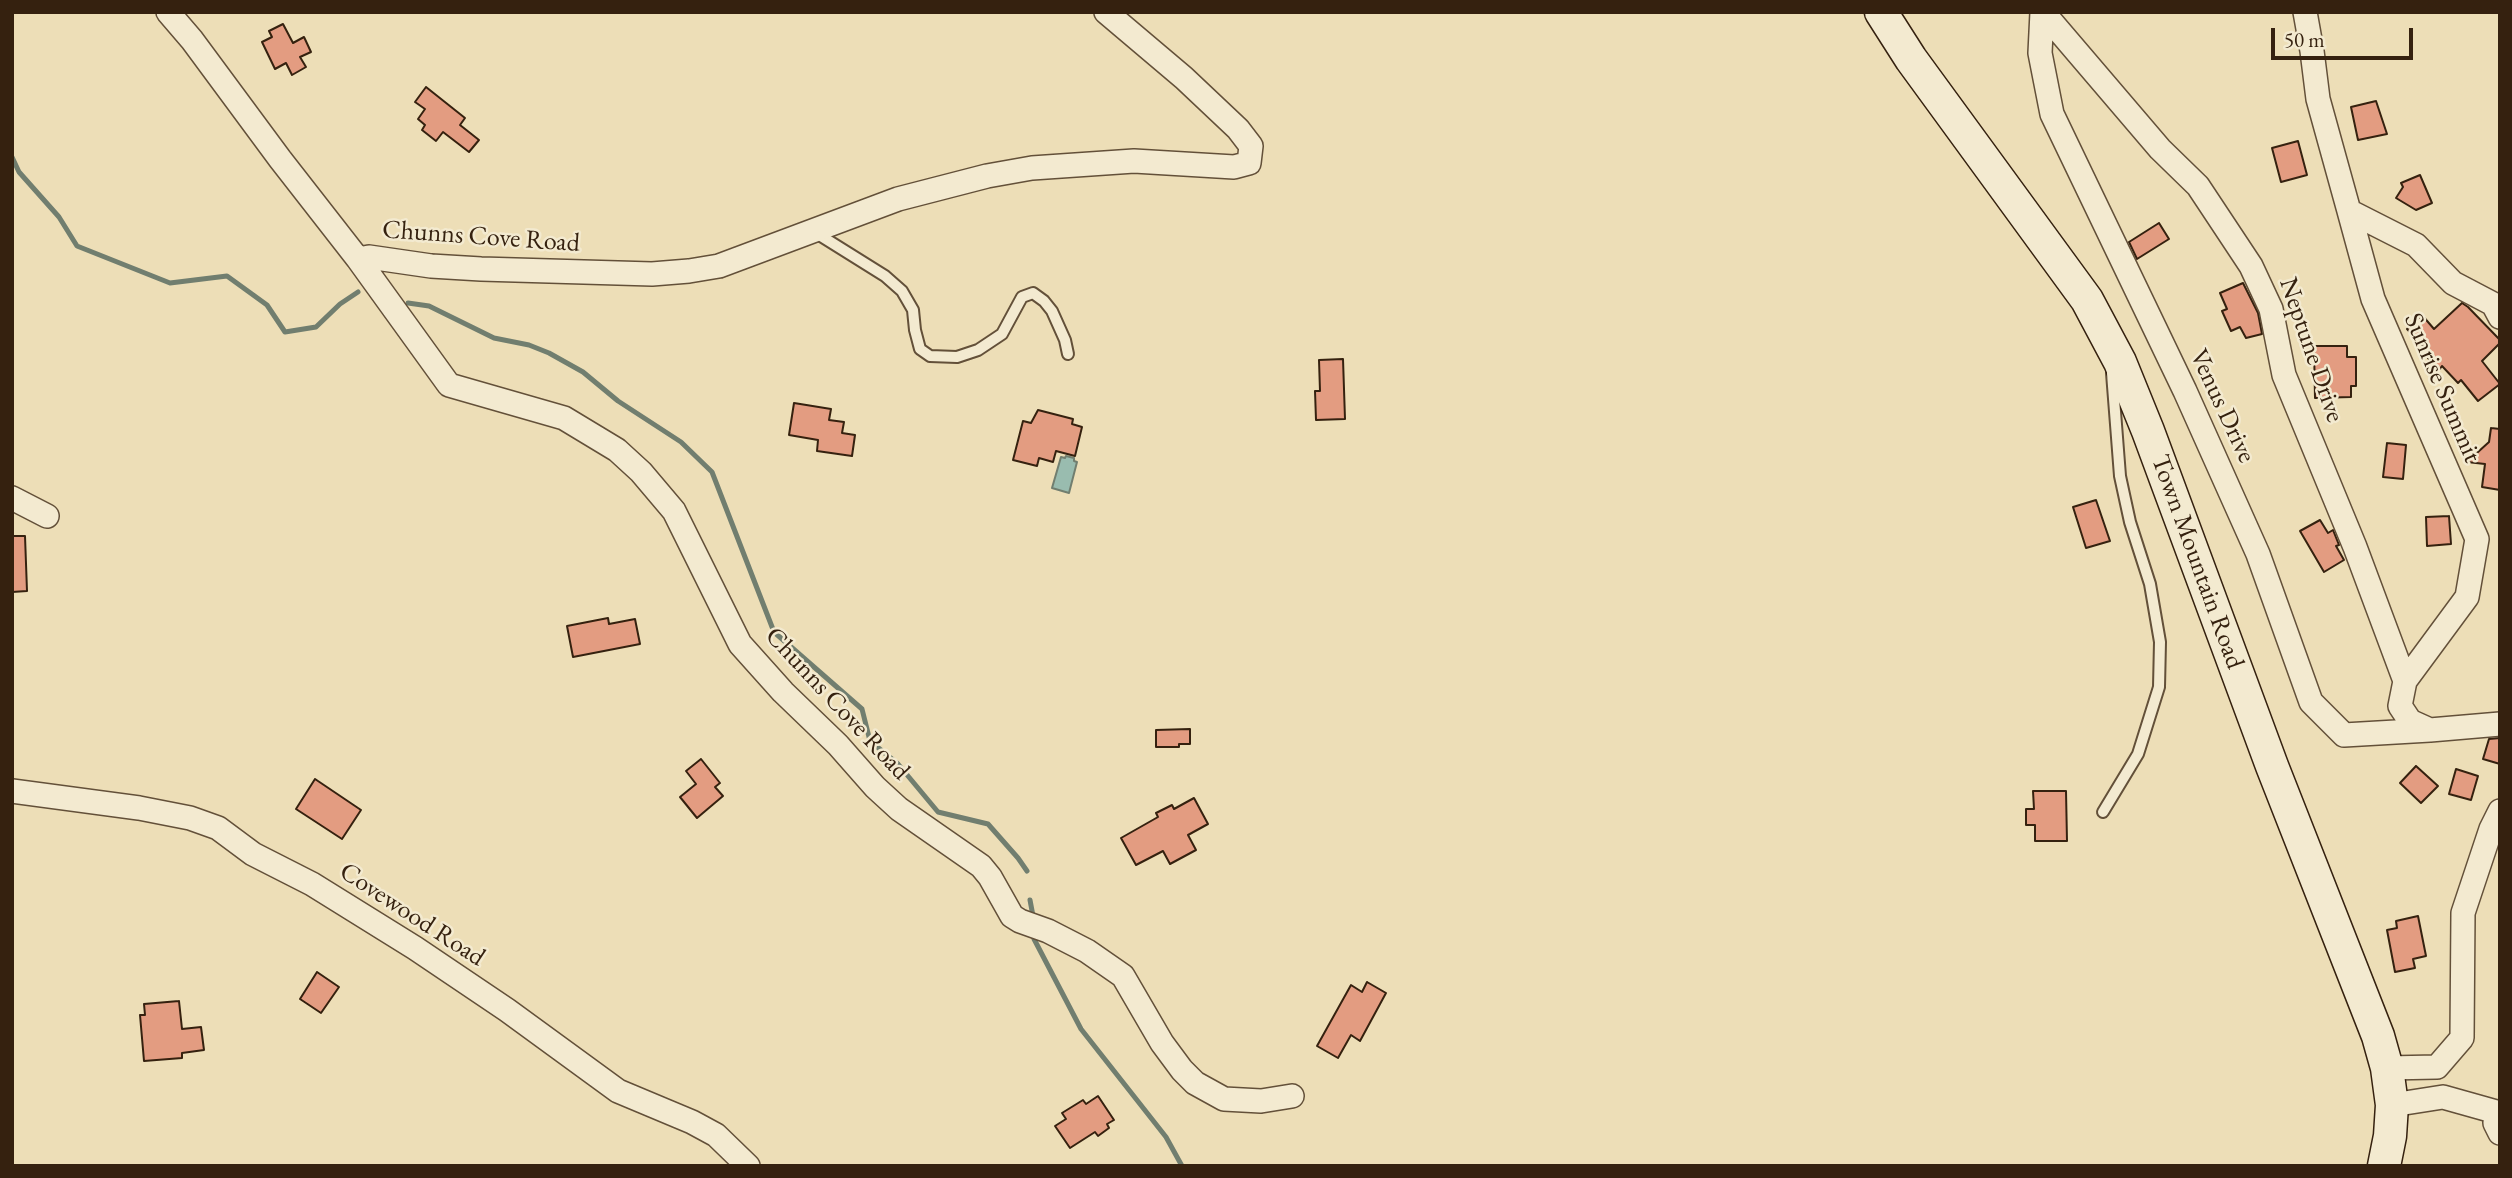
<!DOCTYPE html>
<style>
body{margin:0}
#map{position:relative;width:2512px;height:1178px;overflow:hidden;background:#eddeb7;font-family:"EB Garamond",serif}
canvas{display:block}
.frame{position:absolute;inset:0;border:14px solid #35210f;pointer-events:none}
.scale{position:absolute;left:2271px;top:28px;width:142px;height:32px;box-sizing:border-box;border:4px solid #35210f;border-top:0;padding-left:9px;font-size:21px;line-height:24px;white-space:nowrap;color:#35210f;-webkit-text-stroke:5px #f3ead0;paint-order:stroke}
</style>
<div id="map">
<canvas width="2512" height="1178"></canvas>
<div class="frame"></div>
<div class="scale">50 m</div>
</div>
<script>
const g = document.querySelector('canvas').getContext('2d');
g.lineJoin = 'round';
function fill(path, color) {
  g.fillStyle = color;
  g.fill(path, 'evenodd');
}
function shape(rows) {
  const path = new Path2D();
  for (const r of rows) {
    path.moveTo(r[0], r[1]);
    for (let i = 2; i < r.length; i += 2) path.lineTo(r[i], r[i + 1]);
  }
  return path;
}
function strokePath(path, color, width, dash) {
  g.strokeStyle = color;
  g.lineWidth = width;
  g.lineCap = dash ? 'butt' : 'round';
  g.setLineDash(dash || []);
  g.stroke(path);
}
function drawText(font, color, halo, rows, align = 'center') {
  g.font = font + ' "EB Garamond",serif';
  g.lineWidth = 5;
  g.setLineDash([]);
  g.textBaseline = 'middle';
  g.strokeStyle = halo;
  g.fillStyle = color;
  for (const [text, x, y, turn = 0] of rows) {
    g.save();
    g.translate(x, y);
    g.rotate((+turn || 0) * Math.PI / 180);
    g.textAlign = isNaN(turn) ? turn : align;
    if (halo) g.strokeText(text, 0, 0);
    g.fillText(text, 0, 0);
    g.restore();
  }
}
const water = shape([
 [1066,456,1074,458,1074,461,1077,462,1069,493,1052,488,1061,457,1065,458,1066,456]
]);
fill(water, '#99bcaf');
strokePath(water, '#717e6f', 2);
strokePath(shape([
 [12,157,19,172,59,217,77,246,170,283,227,276,267,305,285,332,316,327,340,304,358,292],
 [408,303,429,306,494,338,529,345,549,353,583,372,618,401,681,442,712,472,774,632,862,709,870,741,898,764,938,812,988,824,1018,858,1027,871],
 [1030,900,1033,916],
 [1034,939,1081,1029,1166,1137,1182,1166]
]), '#717e6f', 5);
const building = shape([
 [283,24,293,43,304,37,311,52,300,57,306,67,292,75,286,63,275,69,262,42,272,37,269,31,283,24],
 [426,87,465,118,460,125,479,140,469,152,443,132,436,141,422,130,425,125,418,119,425,109,415,102,426,87],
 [2376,101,2387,134,2358,140,2351,107,2376,101],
 [2298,141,2307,175,2281,182,2272,148,2298,141],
 [2420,175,2432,203,2416,210,2396,198,2403,187,2401,183,2420,175],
 [2159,223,2169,239,2137,259,2129,242,2159,223],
 [2243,283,2258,313,2262,334,2246,338,2240,327,2231,331,2222,311,2227,309,2220,293,2243,283],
 [2462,303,2468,307,2500,340,2500,343,2482,361,2500,384,2478,401,2461,380,2458,383,2442,366,2439,370,2428,358,2431,354,2407,329,2422,315,2434,329,2462,303],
 [2314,346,2347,346,2347,357,2356,357,2356,386,2351,386,2351,397,2315,398,2314,346],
 [1343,359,1345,419,1316,420,1315,391,1320,391,1319,360,1343,359],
 [794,403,831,409,829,420,844,422,842,433,855,435,852,456,817,451,818,440,789,435,794,403],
 [1038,410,1073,419,1072,424,1082,427,1075,456,1056,451,1053,462,1039,458,1037,466,1013,460,1023,421,1031,423,1038,410],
 [2491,428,2500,429,2500,490,2482,487,2485,464,2467,462,2489,442,2491,428],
 [2387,443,2406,445,2403,479,2383,477,2387,443],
 [2096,500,2110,541,2086,548,2073,507,2096,500],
 [2449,516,2451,544,2427,546,2426,517,2449,516],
 [2320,520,2328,533,2333,530,2339,545,2336,546,2344,560,2324,572,2300,531,2320,520],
 [12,536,25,536,27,591,12,592,12,536],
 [608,618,609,624,635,619,640,644,573,657,567,626,608,618],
 [1190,729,1190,744,1179,744,1179,747,1156,747,1156,730,1190,729],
 [2500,738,2500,764,2483,759,2489,739,2500,738],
 [701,759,720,783,715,787,723,796,697,818,680,797,696,784,686,771,701,759],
 [2416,766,2438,786,2421,803,2400,783,2416,766],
 [2456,769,2478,776,2471,800,2449,794,2456,769],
 [315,779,361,810,342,839,296,809,315,779],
 [2033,791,2066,791,2067,841,2035,841,2035,825,2026,825,2026,809,2034,809,2033,791],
 [1194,798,1208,824,1188,835,1196,850,1170,864,1163,851,1136,865,1121,838,1158,817,1156,813,1172,805,1174,809,1194,798],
 [2418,916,2426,956,2413,959,2415,968,2395,972,2387,930,2397,928,2396,921,2418,916],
 [317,972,339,987,321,1013,300,999,317,972],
 [1367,982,1386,993,1360,1041,1351,1035,1338,1058,1317,1046,1351,985,1362,992,1367,982],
 [179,1001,182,1029,201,1027,204,1050,182,1053,182,1058,144,1061,140,1015,145,1015,144,1004,179,1001],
 [1098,1096,1114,1120,1107,1124,1109,1128,1098,1136,1095,1132,1070,1148,1055,1126,1066,1119,1062,1113,1083,1100,1086,1104,1098,1096]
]);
fill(building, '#e39c81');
strokePath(building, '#35210f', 2);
const lane = shape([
 [813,231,885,276,902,291,913,310,915,330,920,349,930,356,957,357,978,350,1002,334,1022,297,1033,293,1044,301,1052,311,1065,340,1068,354],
 [2103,812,2138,754,2159,687,2160,642,2150,584,2130,522,2120,476,2112,373]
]);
const street = shape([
 [168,12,192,40,280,159,358,259,449,385,564,418,617,450,641,472,674,511,740,644,783,692,838,745,875,787,899,809,981,866,990,877,1012,916,1020,921,1048,931,1087,951,1123,976,1162,1043,1182,1070,1195,1083,1224,1099,1261,1101,1292,1096],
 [2042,12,2040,53,2052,114,2185,391,2258,554,2311,702,2344,735,2430,730],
 [2043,12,2160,149,2198,186,2251,266,2271,309,2284,375,2355,547,2405,681],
 [2305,12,2312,51,2318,99,2349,211,2416,245,2453,283,2493,304,2500,317],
 [2349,211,2373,299,2477,539,2467,597,2405,681,2400,706,2410,721,2430,730,2500,724],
 [358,259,369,257,431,266,481,269,652,274,689,271,719,266,898,199,987,176,1032,168,1134,161,1234,167,1249,163,1251,146,1238,129,1184,78,1106,12],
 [12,498,47,516],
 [12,791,139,808,190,818,218,828,253,854,312,884,415,948,507,1010,618,1091,692,1122,716,1135,748,1166],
 [2387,1068,2437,1067,2462,1038,2463,913,2491,829,2500,811],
 [2392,1105,2443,1097,2500,1113],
 [2496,1112,2495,1123,2500,1133]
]);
const secondary = shape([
 [1881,12,1911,59,2087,300,2120,362,2148,431,2272,766,2378,1036,2387,1068,2392,1105,2390,1136,2384,1166]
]);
strokePath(lane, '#635039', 14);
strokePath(street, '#635039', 26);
strokePath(secondary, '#35210f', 35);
strokePath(lane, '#f3ead0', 10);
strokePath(street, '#f3ead0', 23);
strokePath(secondary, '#f3ead0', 32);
drawText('26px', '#35210f', '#f3ead0', [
 ["Chunns Cove Road",481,237,4],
 ["Neptune Drive",2311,350,71],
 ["Sunrise Summit",2442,388,67],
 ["Venus Drive",2222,406,65],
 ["Town Mountain Road",2197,562,70],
 ["Chunns Cove Road",837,704,47],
 ["Covewood Road",412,915,33]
]);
</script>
